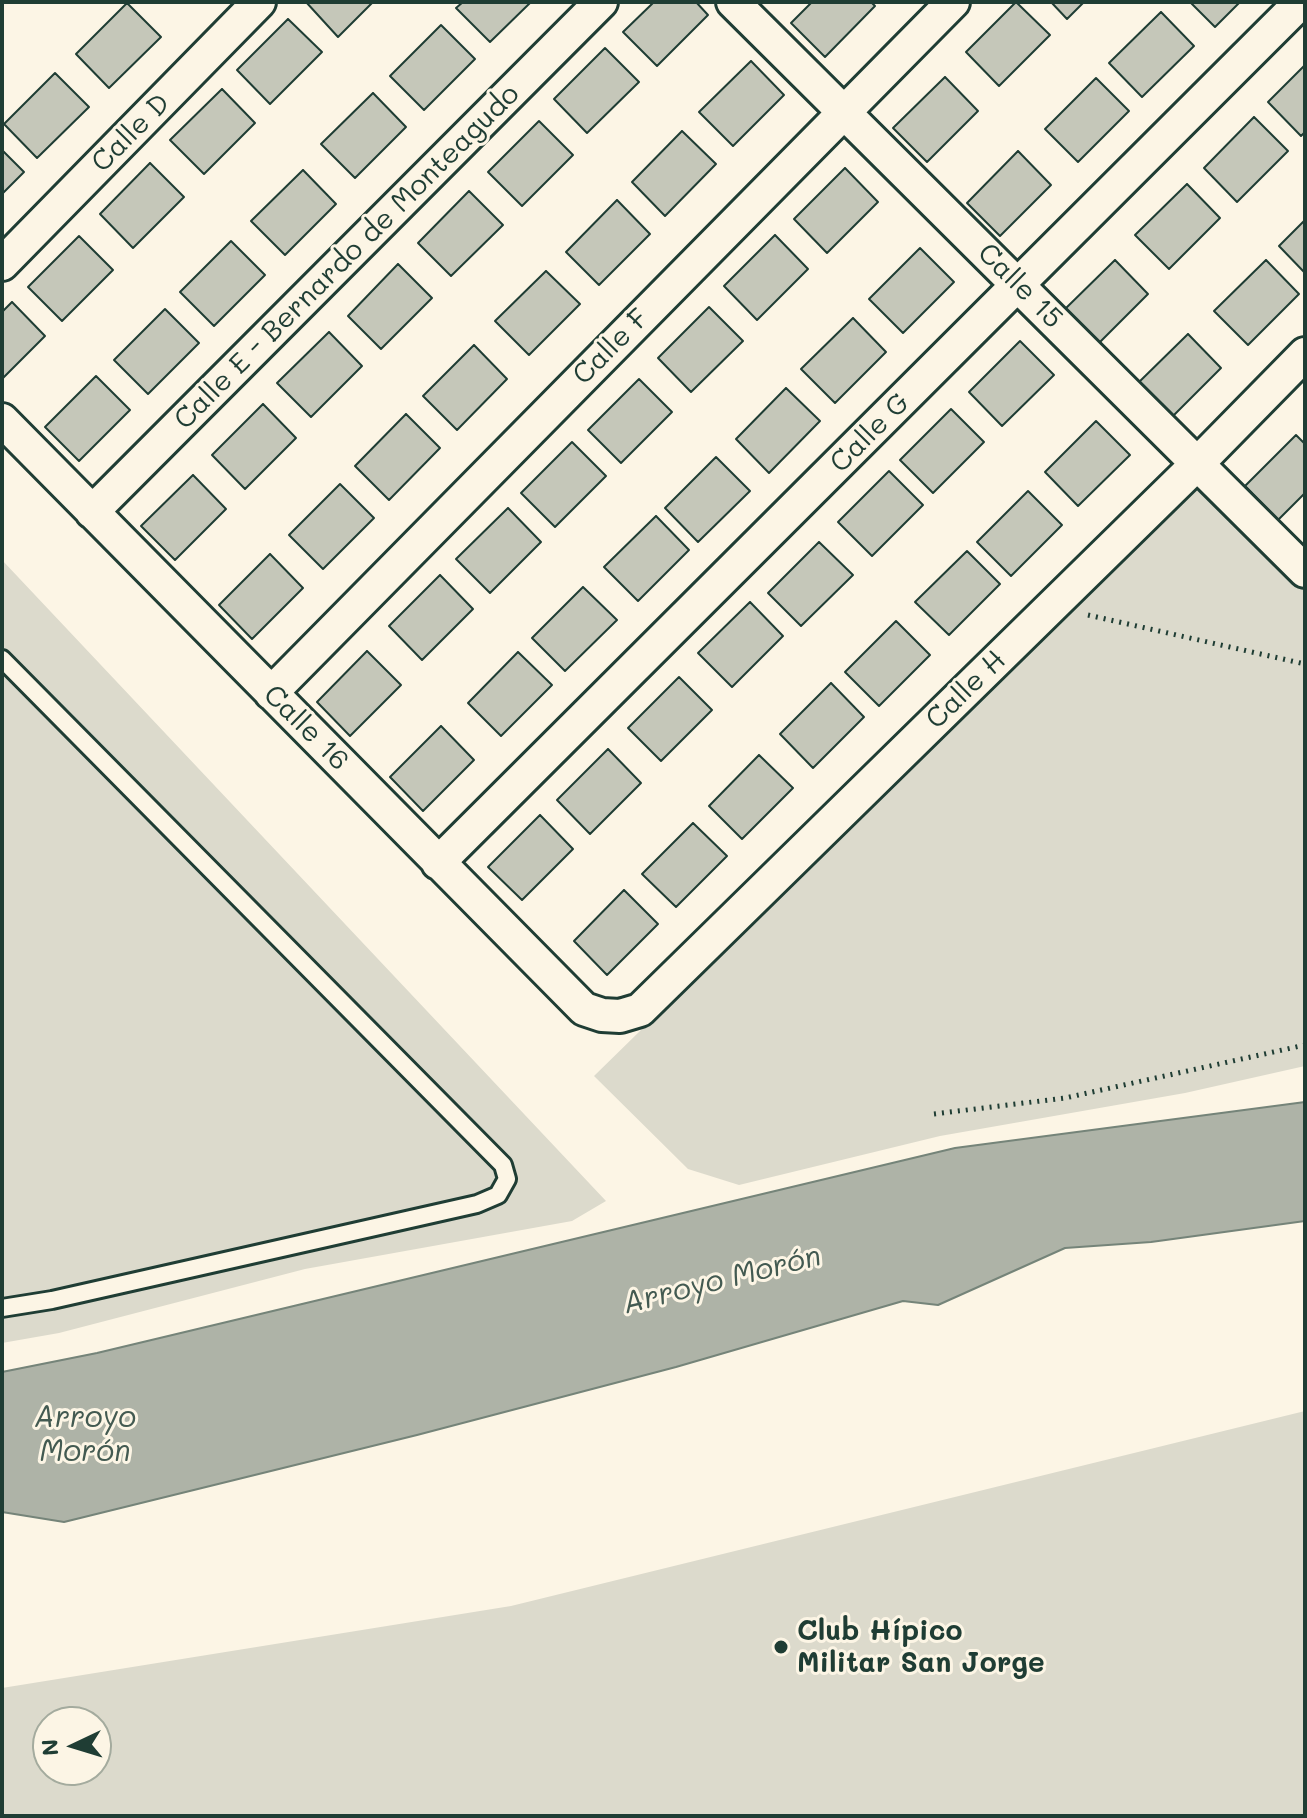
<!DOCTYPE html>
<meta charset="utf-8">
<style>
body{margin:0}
#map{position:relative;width:1307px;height:1818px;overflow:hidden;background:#fcf5e5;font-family:Mali,sans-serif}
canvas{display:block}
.frame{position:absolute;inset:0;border:4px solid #1f3d34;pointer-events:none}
.north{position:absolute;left:32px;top:1706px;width:80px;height:80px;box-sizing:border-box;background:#fcf5e5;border:2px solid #a4ab9e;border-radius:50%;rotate:266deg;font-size:22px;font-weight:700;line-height:32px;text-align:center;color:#1f3d34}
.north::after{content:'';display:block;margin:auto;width:28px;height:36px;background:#1f3d34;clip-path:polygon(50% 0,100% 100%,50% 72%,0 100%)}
</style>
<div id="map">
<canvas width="1307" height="1818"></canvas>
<div class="frame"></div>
<div class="north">N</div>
</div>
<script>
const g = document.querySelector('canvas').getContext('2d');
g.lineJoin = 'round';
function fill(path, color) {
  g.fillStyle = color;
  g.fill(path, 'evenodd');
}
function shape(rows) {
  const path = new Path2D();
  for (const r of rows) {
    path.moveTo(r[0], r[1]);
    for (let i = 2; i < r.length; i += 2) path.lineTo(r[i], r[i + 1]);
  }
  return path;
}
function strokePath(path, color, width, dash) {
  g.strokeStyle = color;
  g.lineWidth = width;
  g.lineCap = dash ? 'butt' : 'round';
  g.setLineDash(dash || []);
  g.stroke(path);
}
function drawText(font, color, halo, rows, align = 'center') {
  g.font = font + ' Mali,sans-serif';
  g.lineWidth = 6;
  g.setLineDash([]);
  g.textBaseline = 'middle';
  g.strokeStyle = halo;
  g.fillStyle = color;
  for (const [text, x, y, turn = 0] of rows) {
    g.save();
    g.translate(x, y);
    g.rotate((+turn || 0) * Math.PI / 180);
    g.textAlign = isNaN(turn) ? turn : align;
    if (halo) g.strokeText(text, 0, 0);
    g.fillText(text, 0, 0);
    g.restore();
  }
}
fill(shape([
 [1199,484,1305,588,1305,1066,1185,1093,940,1136,739,1185,688,1169,594,1076],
 [2,560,606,1201,572,1221,305,1269,59,1333,2,1343],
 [1305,1411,1305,1816,2,1816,2,1688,511,1606],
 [48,1722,96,1722,96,1770,48,1770]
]), '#dcdacc');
const water = shape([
 [1305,1102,1305,1221,1151,1242,1065,1248,938,1305,903,1301,676,1367,417,1435,64,1522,2,1512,2,1372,97,1353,955,1148,1305,1102]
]);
fill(water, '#aeb3a7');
strokePath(water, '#758479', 2);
const building = shape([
 [306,2,373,2,338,37,306,2],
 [463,2,531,2,490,42,456,8,463,2],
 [654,2,696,2,708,15,657,66,623,32,654,2],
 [812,2,871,2,875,6,825,57,791,23,812,2],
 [1016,2,1050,35,999,86,966,52,1016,2],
 [1051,2,1084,2,1067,19,1051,2],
 [1190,2,1240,2,1215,27,1190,2],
 [127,3,161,37,109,88,76,54,127,3],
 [1161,12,1194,46,1142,97,1109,63,1161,12],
 [288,19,322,52,270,104,237,70,288,19],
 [441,25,475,59,424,110,390,76,441,25],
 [605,48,639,82,587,133,554,99,605,48],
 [751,61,784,95,733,146,699,112,751,61],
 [1305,65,1305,132,1301,136,1268,102,1305,65],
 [55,73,89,107,37,158,4,124,55,73],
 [945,77,978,111,927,162,893,128,945,77],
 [1096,78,1129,111,1078,162,1045,129,1096,78],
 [222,89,255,123,204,174,170,140,222,89],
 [373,93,406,127,355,178,321,144,373,93],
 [1254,117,1288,151,1237,202,1204,168,1254,117],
 [539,121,573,155,522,206,488,172,539,121],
 [682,131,716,164,665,216,632,182,682,131],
 [2,150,24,172,2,194,2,150],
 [1018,151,1051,185,1000,236,967,203,1018,151],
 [150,163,184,197,133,248,100,214,150,163],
 [845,168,878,202,827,253,794,219,845,168],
 [303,170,336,204,285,255,251,221,303,170],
 [1187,184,1220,218,1169,269,1135,235,1187,184],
 [469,191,503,225,451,276,418,243,469,191],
 [617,200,650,234,599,285,566,252,617,200],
 [1305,220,1305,273,1279,246,1305,220],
 [775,235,808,269,757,320,724,286,775,235],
 [79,236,113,270,62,321,28,287,79,236],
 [231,241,265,275,214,326,180,292,231,241],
 [920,248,954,282,903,333,869,299,920,248],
 [1115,260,1148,294,1097,345,1063,311,1115,260],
 [1266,260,1299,294,1248,345,1214,311,1266,260],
 [398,264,432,298,381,349,348,316,398,264],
 [546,271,580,304,529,355,495,321,546,271],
 [12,302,45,336,2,379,2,312,12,302],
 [709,307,743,341,691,392,658,358,709,307],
 [165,309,199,343,148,394,114,360,165,309],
 [853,318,886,352,835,403,801,369,853,318],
 [329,332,362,366,311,417,277,383,329,332],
 [1188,334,1221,368,1170,419,1136,385,1188,334],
 [1020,341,1054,375,1002,426,969,392,1020,341],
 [474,345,507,379,457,430,423,396,474,345],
 [96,376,130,410,79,461,45,427,96,376],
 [639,379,672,412,621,463,588,430,639,379],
 [786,388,820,421,769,473,736,439,786,388],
 [263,404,296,438,245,489,212,455,263,404],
 [951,409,984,442,933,493,900,460,951,409],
 [406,414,440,448,389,500,355,466,406,414],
 [1096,421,1130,455,1078,506,1045,472,1096,421],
 [1296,435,1305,444,1305,493,1278,520,1245,486,1296,435],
 [572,442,606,476,555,527,521,493,572,442],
 [716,457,750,491,698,542,665,508,716,457],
 [889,471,923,505,872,556,838,522,889,471],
 [193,475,226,509,175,560,141,526,193,475],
 [340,484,374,518,323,569,289,535,340,484],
 [1028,491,1062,525,1011,576,977,542,1028,491],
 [508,508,541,542,490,593,456,559,508,508],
 [656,516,689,550,638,601,604,567,656,516],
 [819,542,853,575,801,626,768,593,819,542],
 [967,551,1000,584,949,635,915,602,967,551],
 [270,554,303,588,252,639,219,605,270,554],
 [440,575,473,609,422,660,389,626,440,575],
 [583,587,617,620,565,671,532,638,583,587],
 [750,602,783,636,732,687,698,653,750,602],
 [896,621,930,655,879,706,845,672,896,621],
 [367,651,401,685,350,736,317,702,367,651],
 [518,652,552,685,501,736,468,703,518,652],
 [679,677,712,710,661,761,628,728,679,677],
 [831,683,864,717,813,768,780,734,831,683],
 [441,726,474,760,423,811,390,777,441,726],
 [608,749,641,783,590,834,557,800,608,749],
 [759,755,793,788,742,839,709,806,759,755],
 [540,815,573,849,522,900,488,867,540,815],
 [693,823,727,856,676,907,642,874,693,823],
 [624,890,658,924,607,975,574,941,624,890]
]);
fill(building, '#c5c7b9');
strokePath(building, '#1f3d34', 2);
const service = shape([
 [2,659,503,1165,507,1179,498,1195,477,1204,52,1300,2,1308]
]);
const minor = shape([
 [733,2,1305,571],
 [2,264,259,2],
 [2,420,584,1009,602,1015,620,1016,640,1010,1198,463,1305,354],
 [92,512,601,2],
 [271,693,953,2],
 [438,863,1301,2]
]);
strokePath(service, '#1f3d34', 22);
strokePath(minor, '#1f3d34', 38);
strokePath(shape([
 [1088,615,1305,664],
 [934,1114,1065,1098,1305,1045]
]), '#1f3d34', 5, [2, 6]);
strokePath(service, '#fcf5e5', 16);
strokePath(minor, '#fcf5e5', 32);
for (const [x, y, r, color] of [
 [781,1647,8,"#1f3d34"]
]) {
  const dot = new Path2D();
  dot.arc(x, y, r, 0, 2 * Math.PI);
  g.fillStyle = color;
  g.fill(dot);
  strokePath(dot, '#fcf5e5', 3);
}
drawText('28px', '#1f3d34', '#fcf5e5', [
 ["Calle D",131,133,-45],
 ["Calle E - Bernardo de Monteagudo",347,257,-45],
 ["Calle 15",1020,286,45],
 ["Calle F",611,347,-45],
 ["Calle G",870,433,-45],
 ["Calle H",966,690,-44],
 ["Calle 16",306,728,45]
]);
drawText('bold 28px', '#1f3d34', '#fcf5e5', [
 ["Club Hípico",797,1631],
 ["Militar San Jorge",797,1663]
], 'left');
drawText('italic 30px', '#435a51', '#fcf5e5', [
 ["Arroyo Morón",722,1280,-14],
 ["Arroyo",85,1418],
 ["Morón",85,1452]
]);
</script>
